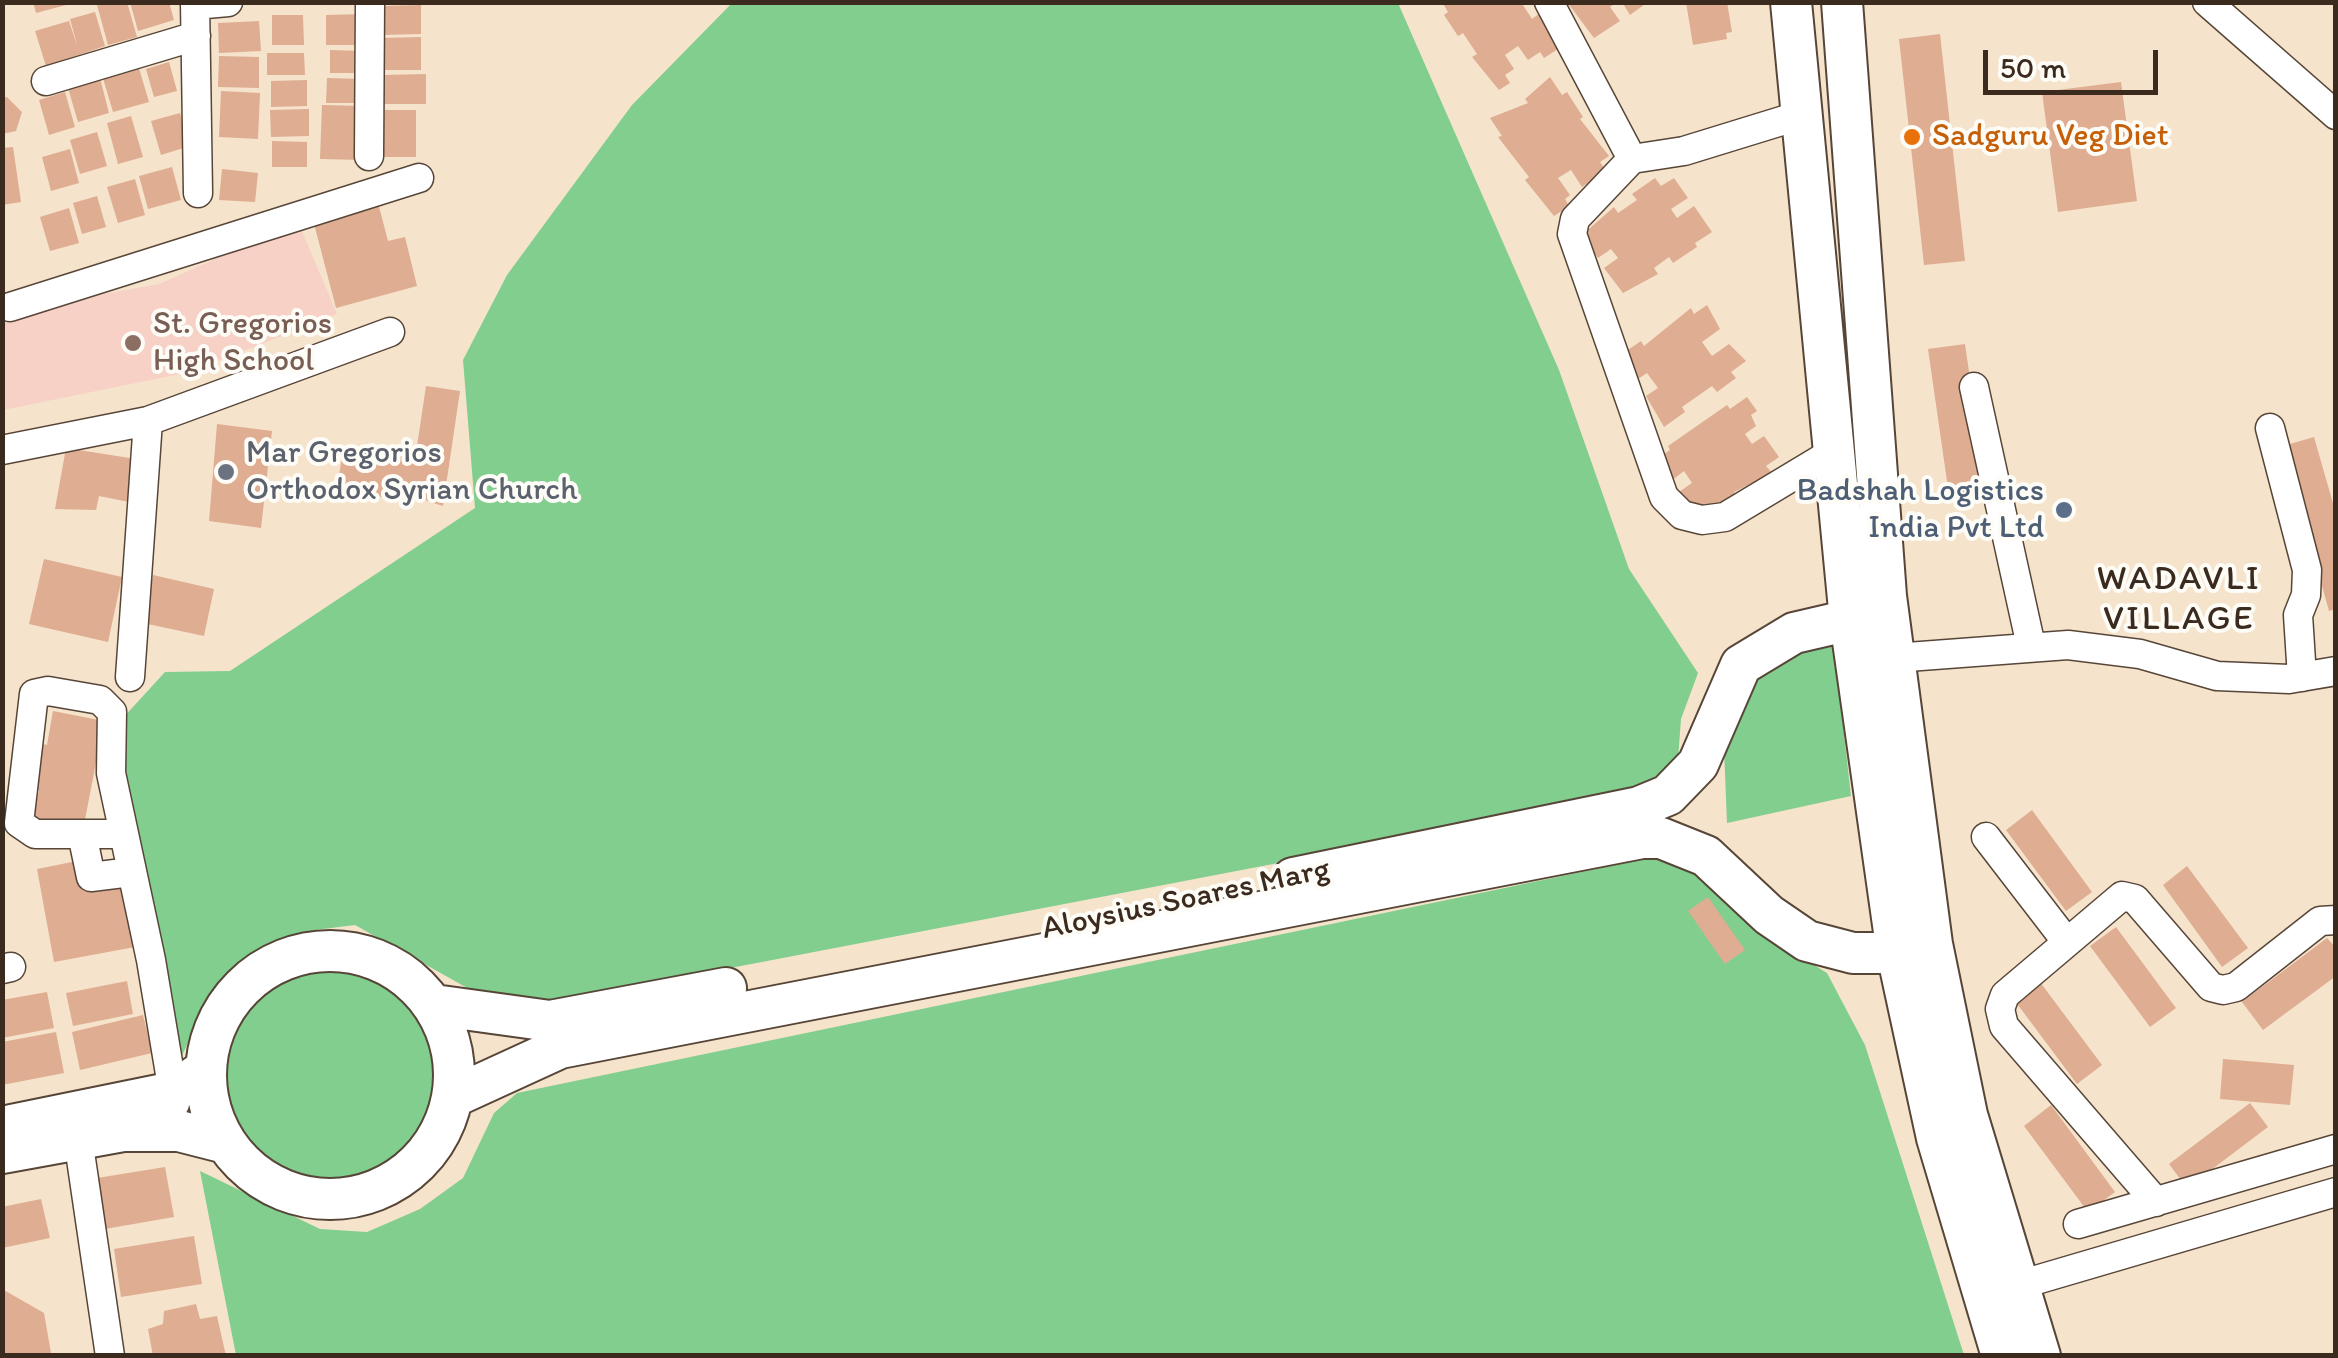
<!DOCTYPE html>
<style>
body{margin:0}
#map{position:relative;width:2338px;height:1358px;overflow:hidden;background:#f6e3cb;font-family:Itim,sans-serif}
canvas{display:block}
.frame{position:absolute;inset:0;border:5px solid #3b2a1e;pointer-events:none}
.scale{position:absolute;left:1983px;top:50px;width:175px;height:45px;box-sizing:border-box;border:5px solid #3b2a1e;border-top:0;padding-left:12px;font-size:30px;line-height:35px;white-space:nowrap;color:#3b2a1e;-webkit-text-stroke:8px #fdfcf7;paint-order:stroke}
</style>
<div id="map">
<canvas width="2338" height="1358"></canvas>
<div class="frame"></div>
<div class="scale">50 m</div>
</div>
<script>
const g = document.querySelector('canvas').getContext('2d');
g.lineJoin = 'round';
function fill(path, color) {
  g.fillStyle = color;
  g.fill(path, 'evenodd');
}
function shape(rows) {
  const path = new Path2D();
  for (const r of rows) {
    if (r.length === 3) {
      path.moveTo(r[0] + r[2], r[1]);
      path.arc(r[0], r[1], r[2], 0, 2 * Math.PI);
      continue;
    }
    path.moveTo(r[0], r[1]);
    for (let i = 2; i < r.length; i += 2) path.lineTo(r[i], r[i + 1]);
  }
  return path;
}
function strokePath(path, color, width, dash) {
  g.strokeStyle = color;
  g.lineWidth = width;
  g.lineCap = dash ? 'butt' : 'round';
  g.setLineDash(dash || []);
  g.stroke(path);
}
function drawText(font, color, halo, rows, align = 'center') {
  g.font = font + ' Itim,sans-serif';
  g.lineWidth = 8;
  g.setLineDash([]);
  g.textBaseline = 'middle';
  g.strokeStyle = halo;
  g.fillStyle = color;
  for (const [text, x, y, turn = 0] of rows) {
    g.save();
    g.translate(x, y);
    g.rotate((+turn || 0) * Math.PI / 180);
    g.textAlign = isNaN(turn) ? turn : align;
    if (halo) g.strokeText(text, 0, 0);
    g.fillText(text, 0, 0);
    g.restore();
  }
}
fill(shape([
 [298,222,337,314,190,372,3,410,3,312,159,284]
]), '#f7d1c6');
fill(shape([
 [733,2,1398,3,1559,370,1629,569,1698,673,1681,719,1678,759,1650,781,1612,799,548,1003,478,994,355,925,315,930,237,968,199,1019,179,1062,125,787,122,719,165,672,230,671,475,508,463,360,507,275,632,105],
 [1833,636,1851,796,1727,823,1724,748,1752,683,1803,644],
 [1649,858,1702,869,1753,928,1827,973,1865,1045,1964,1355,236,1355,200,1171,320,1229,367,1232,420,1209,463,1178,494,1113,517,1093],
 [330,1075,105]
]), '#81ce8e');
fill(shape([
 [33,2,70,2,70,4,36,13],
 [107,2,127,2,137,37,108,45,97,5],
 [130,2,169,2,174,20,138,31],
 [1442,2,1521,2,1532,19,1540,13,1558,49,1544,58,1540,52,1528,60,1518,46,1505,55,1514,69,1505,75,1510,83,1499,90,1472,57,1477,54,1463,33,1458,36,1444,15,1448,12],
 [1567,2,1617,2,1610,7,1620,21,1594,38],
 [1622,2,1648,2,1630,15],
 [1686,2,1727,2,1732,32,1726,33,1727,39,1693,45],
 [421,5,421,34,383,35,382,6],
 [95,12,105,46,46,66,35,31,69,21,78,48,70,19],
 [364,14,365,45,326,45,326,15],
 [272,15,303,15,304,45,272,45],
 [259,21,261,51,219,53,218,23],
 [1940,34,1965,261,1924,265,1899,39],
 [421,37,421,70,378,70,378,38],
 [330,50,363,51,363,73,330,73],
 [267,53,304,53,305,75,267,75],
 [219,56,259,57,259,88,218,87],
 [169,62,177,91,154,97,146,69],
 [138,65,149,102,113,112,102,75],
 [426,74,426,104,383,104,383,75],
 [1550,77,1562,95,1567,92,1583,117,1580,119,1609,156,1600,162,1611,178,1595,178,1582,187,1571,170,1558,178,1570,195,1565,199,1569,206,1554,216,1525,180,1529,177,1498,137,1502,136,1490,118,1528,103,1525,99],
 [100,78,109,113,78,122,68,88],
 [327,78,363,79,363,103,326,103],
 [307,80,307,106,271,107,271,81],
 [2121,82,2137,201,2058,212,2042,92],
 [221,91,260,93,258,139,219,137],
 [65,92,75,127,49,135,39,100],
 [7,97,22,112,16,131,2,134,2,98],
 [322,105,363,106,362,160,320,159],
 [309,109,309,136,271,137,270,110],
 [380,110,416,110,416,157,381,157],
 [180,113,190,146,161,155,151,121],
 [131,116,143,157,118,164,107,123],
 [97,132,107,166,80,174,70,140],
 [272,141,307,142,307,167,272,167],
 [13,147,21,202,2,205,2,148],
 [70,149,79,183,51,191,42,157],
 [172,167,181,200,148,209,139,176],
 [222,169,258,173,255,202,219,200],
 [1655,178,1661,186,1674,178,1688,198,1671,209,1677,218,1694,206,1712,232,1695,243,1697,247,1673,263,1669,257,1654,268,1658,274,1623,293,1604,268,1618,258,1611,249,1598,258,1582,235,1614,207,1618,213,1637,200,1632,194],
 [135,179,145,215,118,223,107,187],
 [97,196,106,227,82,234,73,203],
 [377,199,388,241,405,237,417,286,336,308,312,216],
 [69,208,79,243,50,251,40,217],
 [1707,305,1720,329,1702,342,1712,356,1729,344,1746,361,1731,372,1736,378,1717,392,1712,386,1682,407,1685,412,1664,427,1646,396,1658,388,1647,373,1635,381,1616,358,1641,341,1644,346,1691,308,1694,314],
 [1965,344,1987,497,1950,502,1928,349],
 [426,386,460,391,443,506,415,497,414,502,374,496,375,491,337,489,343,450,408,457,416,453],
 [1747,397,1757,411,1751,415,1756,426,1745,434,1752,444,1764,436,1779,457,1766,466,1772,473,1734,492,1737,497,1696,517,1679,492,1692,483,1684,471,1671,481,1657,459,1670,450,1668,446,1727,405,1730,409],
 [217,424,272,431,261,528,209,521],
 [2314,437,2336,514,2336,609,2329,611,2283,446],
 [66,448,136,459,129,502,99,496,96,510,55,509],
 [44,559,122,577,108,642,29,624],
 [153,575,214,589,204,636,143,623],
 [53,711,104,721,83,830,33,821,39,790,29,788,37,743,47,745],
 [2032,810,2092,892,2066,911,2006,830],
 [82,860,122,877,135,947,54,962,37,869],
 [2187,866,2248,948,2222,967,2163,885],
 [1708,897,1745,950,1725,964,1688,911],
 [2116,927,2176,1008,2150,1027,2090,946],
 [2327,938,2336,948,2336,976,2263,1030,2242,1002],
 [127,981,133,1014,73,1026,66,993],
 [2040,982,2102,1065,2077,1084,2015,1001],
 [47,992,54,1028,2,1038,2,1000],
 [143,1015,152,1053,80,1070,72,1032],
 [56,1032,64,1073,2,1085,2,1042],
 [2223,1059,2294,1065,2290,1105,2220,1099],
 [2250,1103,2268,1127,2187,1188,2169,1164],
 [2051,1105,2115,1192,2088,1212,2024,1126],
 [165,1167,174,1217,99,1230,91,1179],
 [41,1199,50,1238,2,1248,2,1207],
 [194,1236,202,1284,121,1297,114,1249],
 [2,1289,44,1313,51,1353,2,1356],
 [196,1304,200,1319,217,1316,226,1356,153,1356,148,1329,163,1324,164,1311]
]), '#dead92');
const street = shape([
 [195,2,198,193],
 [1549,2,1632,159,1684,151,1801,115],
 [2207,2,2336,115],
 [195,5,228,2],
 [46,81,196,36],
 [369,156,370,2],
 [1632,159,1575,219,1572,234,1664,497,1682,515,1702,520,1725,517,1833,452],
 [10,307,419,178],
 [1974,387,2031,646],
 [2270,428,2307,570,2306,595,2298,615,2302,677],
 [2,450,148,421,390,332],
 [1894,658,2068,645,2140,654,2217,676,2289,679,2336,671],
 [130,677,148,421],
 [82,834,91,877,131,872],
 [123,834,35,834,19,823,34,694,48,691,100,700,112,712,111,773,151,960,175,1104],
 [1986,837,2066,941],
 [2,969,11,967],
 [76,1125,110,1356],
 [2156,1202,2004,1026,2000,1009,2005,995,2122,896,2135,899,2211,987,2223,990,2236,987,2320,921,2336,920],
 [2078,1224,2336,1149],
 [2002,1290,2336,1192]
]);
const secondary = shape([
 [1791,2,1850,620,1897,953,1937,1138,2002,1356],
 [1842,2,1886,596,1932,944,1967,1115,2040,1356],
 [1293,878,1639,807,1668,795,1698,764,1741,665,1794,633,1850,620],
 [330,1075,124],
 [434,1005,550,1021,726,988],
 [453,1097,560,1048,1642,838,1661,838,1706,856,1769,915,1807,941,1853,953,1897,953,1932,944],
 [11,1125,173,1092,206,1069],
 [2,1153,123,1131,179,1131,226,1143]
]);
strokePath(street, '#574638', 31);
strokePath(secondary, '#574638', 44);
strokePath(street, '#fff', 28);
strokePath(secondary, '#fff', 40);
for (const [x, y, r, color] of [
 [1912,137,10,"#e8710a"],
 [133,343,10,"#8d6e63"],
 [226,472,10,"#6b7280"],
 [2064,510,10,"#5c6f8a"]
]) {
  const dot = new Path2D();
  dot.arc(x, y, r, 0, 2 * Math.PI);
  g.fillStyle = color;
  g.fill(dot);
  strokePath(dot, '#fdfcf7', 4);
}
drawText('32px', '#c56008', '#fdfcf7', [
 ["Sadguru Veg Diet",1932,137]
], 'left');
drawText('32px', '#785e54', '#fdfcf7', [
 ["St. Gregorios",153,325],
 ["High School",153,362]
], 'left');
drawText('32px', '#5b616d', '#fdfcf7', [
 ["Mar Gregorios",246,454],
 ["Orthodox Syrian Church",246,491]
], 'left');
drawText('32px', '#4e5e75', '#fdfcf7', [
 ["Badshah Logistics",2044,492],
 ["India Pvt Ltd",2044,529]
], 'right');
drawText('32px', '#3b2a1e', '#fdfcf7', [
 ["Aloysius Soares Marg",1186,900,-12]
]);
g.letterSpacing = '2.5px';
drawText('35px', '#3b2a1e', '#fdfcf7', [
 ["WADAVLI",2179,580],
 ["VILLAGE",2179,620]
]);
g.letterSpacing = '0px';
</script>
